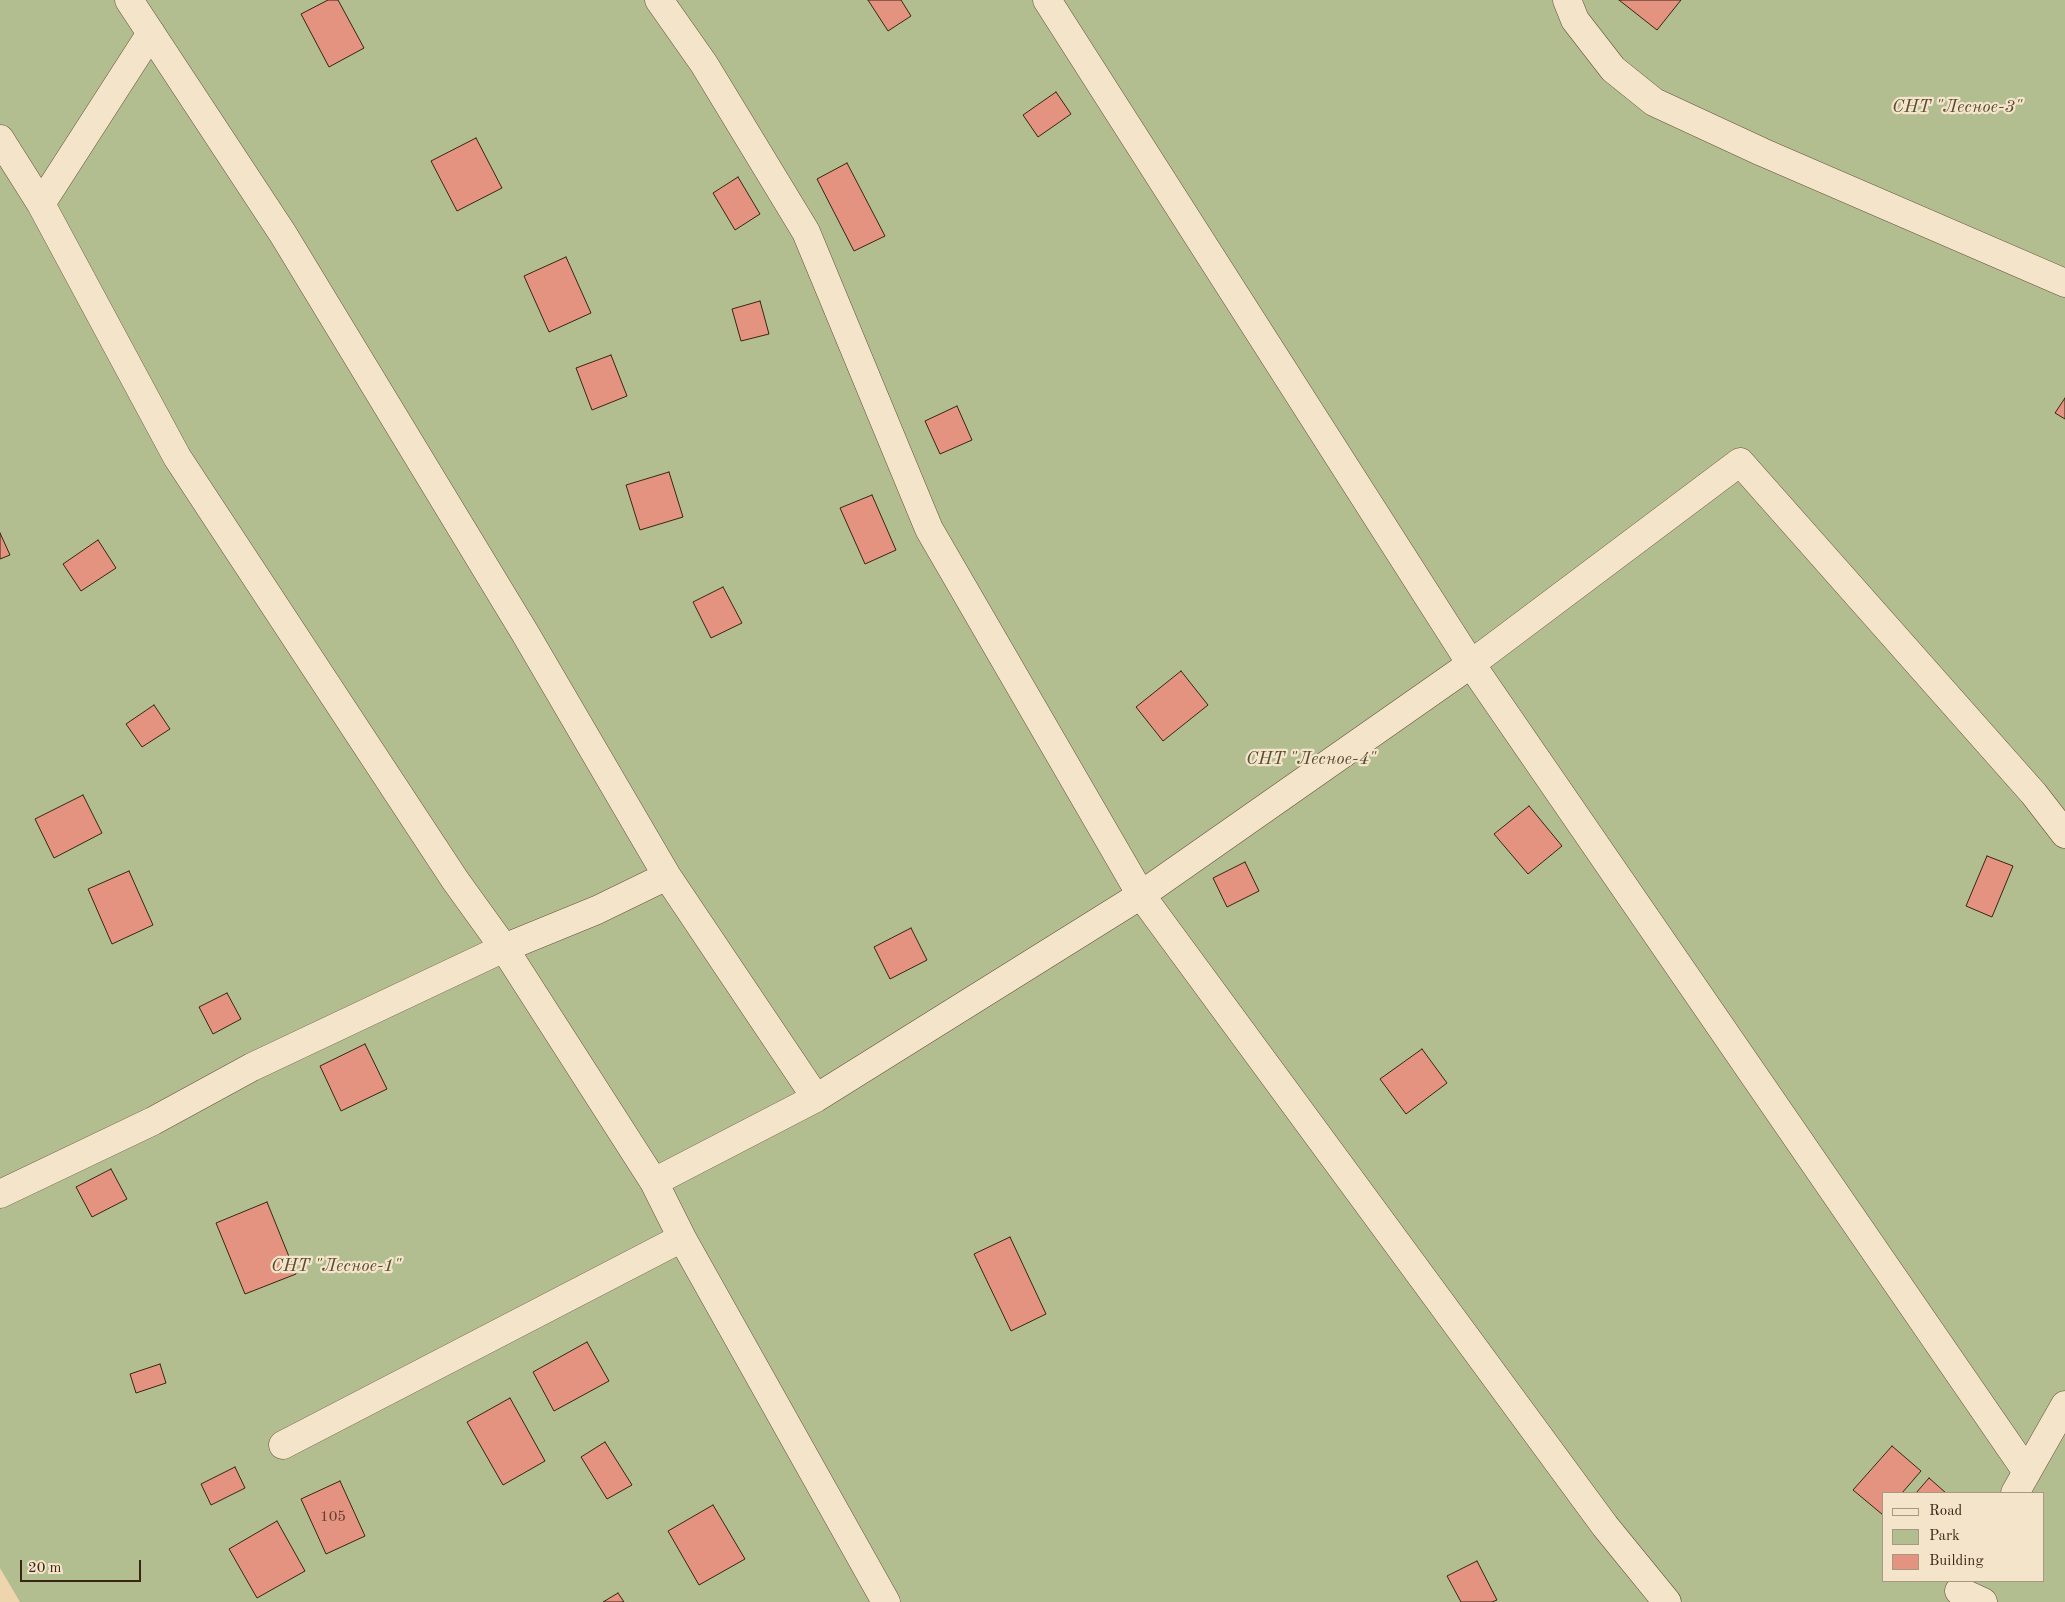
<!DOCTYPE html>
<meta charset="utf-8">
<style>
body{margin:0}
#map{position:relative;width:2065px;height:1602px;overflow:hidden;background:#eed5ad;font-family:"Old Standard TT",serif}
canvas{display:block}
.legend{position:absolute;left:1882px;top:1492px;width:162px;height:90px;box-sizing:border-box;background:#f4e4ca;border:1px solid #a99881;margin:0;padding:6px 9px;list-style:none;font-size:15px;color:#392514}
.legend li{display:flex;align-items:center;gap:10px;height:25px}
.legend b{width:25px;border:1px solid #a99881}
.scale{position:absolute;left:20px;top:1560px;width:121px;height:22px;box-sizing:border-box;border:2px solid #392514;border-top:0;padding-left:6px;font-size:15px;line-height:18px;white-space:nowrap;color:#392514;-webkit-text-stroke:4px #f4e4ca;paint-order:stroke}
</style>
<div id="map">
<canvas width="2065" height="1602"></canvas>
<ul class="legend">
<li><b style="height:6px;background:#f4e4ca"></b>Road</li>
<li><b style="height:14px;background:#b2be8f"></b>Park</li>
<li><b style="height:14px;background:#e49381"></b>Building</li>
</ul>
<div class="scale">20 m</div>
</div>
<script>
const g = document.querySelector('canvas').getContext('2d');
g.lineJoin = 'round';
function fill(path, color) {
  g.fillStyle = color;
  g.fill(path, 'evenodd');
}
function shape(rows) {
  const path = new Path2D();
  for (const r of rows) {
    path.moveTo(r[0], r[1]);
    for (let i = 2; i < r.length; i += 2) path.lineTo(r[i], r[i + 1]);
  }
  return path;
}
function strokePath(path, color, width, dash) {
  g.strokeStyle = color;
  g.lineWidth = width;
  g.lineCap = dash ? 'butt' : 'round';
  g.setLineDash(dash || []);
  g.stroke(path);
}
function drawText(font, color, halo, rows, align = 'center') {
  g.font = font + ' "Old Standard TT",serif';
  g.lineWidth = 4.5;
  g.setLineDash([]);
  g.textBaseline = 'middle';
  g.strokeStyle = halo;
  g.fillStyle = color;
  for (const [text, x, y, turn = 0] of rows) {
    g.save();
    g.translate(x, y);
    g.rotate((+turn || 0) * Math.PI / 180);
    g.textAlign = isNaN(turn) ? turn : align;
    if (halo) g.strokeText(text, 0, 0);
    g.fillText(text, 0, 0);
    g.restore();
  }
}
fill(shape([
 [0,0,2065,0,2065,1602,20,1602,0,1568],
 [1884,1493,2044,1493,2044,1581,1884,1581]
]), '#b2be8f');
const building = shape([
 [328,0,338,0,364,48,329,67,301,14,328,0],
 [868,0,901,0,911,16,888,31,868,0],
 [1619,0,1681,0,1657,30,1619,0],
 [1056,92,1071,114,1038,137,1023,115,1056,92],
 [476,138,502,188,457,211,431,161,476,138],
 [847,163,885,236,854,251,817,179,847,163],
 [738,177,760,214,735,230,713,193,738,177],
 [566,257,591,313,549,332,524,276,566,257],
 [760,301,769,334,741,341,732,309,760,301],
 [611,355,627,396,592,410,576,368,611,355],
 [2065,398,2065,419,2055,413,2065,398],
 [957,406,972,440,940,454,925,421,957,406],
 [669,472,683,517,640,530,626,485,669,472],
 [872,495,896,550,865,564,840,508,872,495],
 [0,533,10,555,0,559,0,533],
 [98,540,116,568,81,591,63,564,98,540],
 [723,587,742,623,711,638,693,602,723,587],
 [1181,671,1208,705,1163,741,1136,707,1181,671],
 [154,705,170,729,142,747,126,724,154,705],
 [83,795,102,833,54,858,35,819,83,795],
 [1529,806,1562,846,1528,874,1494,834,1529,806],
 [1987,856,2013,866,1992,917,1966,906,1987,856],
 [1245,862,1259,891,1227,907,1213,878,1245,862],
 [129,871,153,925,112,944,88,889,129,871],
 [911,928,927,960,890,979,874,947,911,928],
 [227,993,241,1019,213,1034,199,1007,227,993],
 [365,1044,387,1089,341,1111,320,1066,365,1044],
 [1422,1049,1447,1083,1406,1114,1380,1079,1422,1049],
 [111,1169,127,1199,92,1217,76,1187,111,1169],
 [267,1202,296,1274,245,1294,216,1223,267,1202],
 [1010,1237,1046,1314,1011,1331,974,1254,1010,1237],
 [587,1342,609,1381,554,1411,533,1372,587,1342],
 [160,1364,166,1383,136,1393,130,1374,160,1364],
 [510,1398,545,1461,503,1485,467,1422,510,1398],
 [605,1442,632,1485,607,1499,581,1457,605,1442],
 [1892,1446,1921,1471,1902,1493,1884,1493,1883,1515,1853,1490,1892,1446],
 [235,1467,245,1488,211,1505,201,1484,235,1467],
 [1929,1478,1946,1493,1916,1493,1929,1478],
 [340,1481,365,1536,326,1554,301,1499,340,1481],
 [713,1505,745,1559,699,1585,668,1531,713,1505],
 [277,1521,305,1571,257,1598,229,1549,277,1521],
 [1477,1561,1497,1600,1492,1602,1461,1602,1447,1576,1477,1561],
 [618,1593,624,1602,603,1602,618,1593]
]);
fill(building, '#e49381');
strokePath(building, '#392514', 1);
const minor = shape([
 [129,0,283,234,525,633,667,876,816,1098],
 [659,0,704,64,806,232,929,529,1141,895,1605,1526,1667,1602],
 [1047,0,1471,664,2027,1472],
 [1567,0,1575,20,1613,69,1654,102,1762,152,2065,283],
 [0,139,41,204,177,457,455,880,504,948,654,1182,682,1238,886,1602],
 [41,204,151,33],
 [654,1182,816,1098,1141,895,1471,664,1740,462,2034,794,2065,834],
 [0,1194,153,1121,252,1067,504,948,597,910,667,876],
 [283,1445,682,1238],
 [2015,1493,2065,1405],
 [1959,1591,1983,1602]
]);
strokePath(minor, '#66513a', 29);
strokePath(minor, '#f4e4ca', 28);
drawText('15px', '#64402f', null, [
 ["105",333,1517]
]);
drawText('italic 18px', '#574b33', '#f4e4ca', [
 ["СНТ \"Лесное-3\"",1957,107],
 ["СНТ \"Лесное-4\"",1311,759],
 ["СНТ \"Лесное-1\"",336,1266]
]);
</script>
